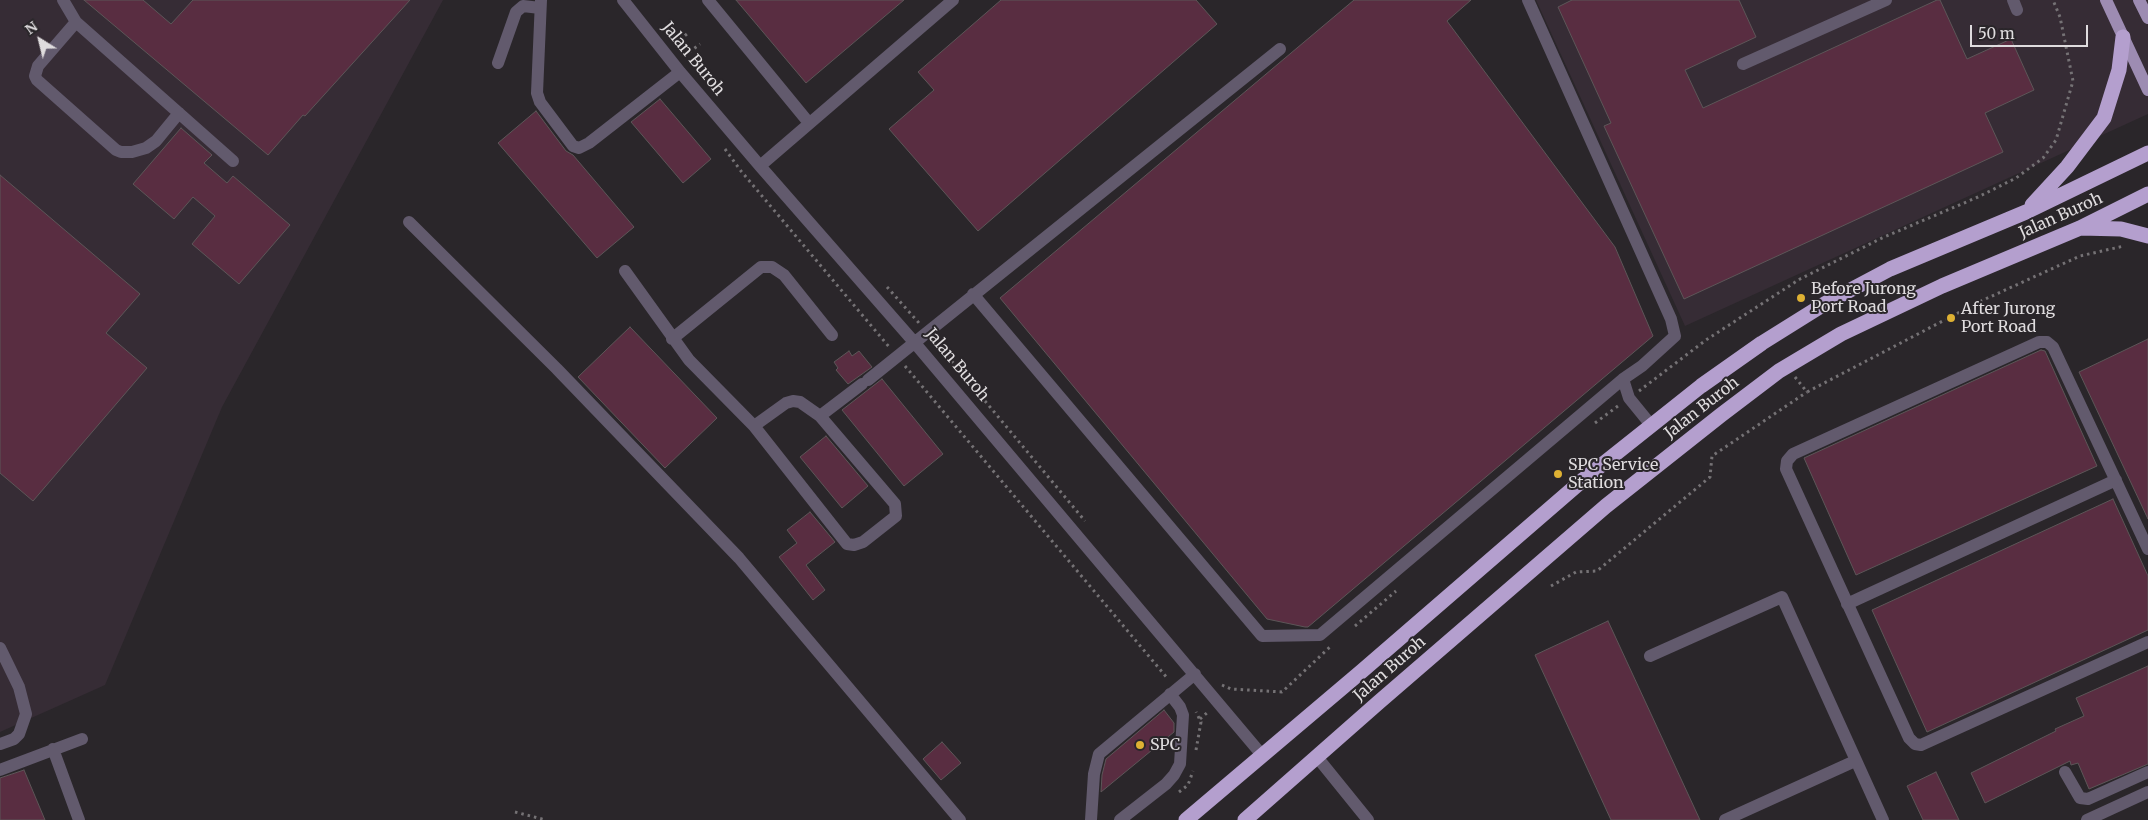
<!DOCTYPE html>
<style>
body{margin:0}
#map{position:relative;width:2148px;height:820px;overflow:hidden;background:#2a262a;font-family:Merriweather,serif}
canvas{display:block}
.north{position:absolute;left:15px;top:15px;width:50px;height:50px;-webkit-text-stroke:4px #2a262a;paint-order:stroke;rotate:324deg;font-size:14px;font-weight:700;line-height:20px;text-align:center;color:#dfdcde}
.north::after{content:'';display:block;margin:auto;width:18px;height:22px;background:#dfdcde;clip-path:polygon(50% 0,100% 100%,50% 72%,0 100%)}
.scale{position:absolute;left:1970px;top:25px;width:118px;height:22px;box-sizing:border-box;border:2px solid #dfdcde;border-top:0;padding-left:6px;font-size:15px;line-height:18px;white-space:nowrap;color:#dfdcde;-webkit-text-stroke:4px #2a262a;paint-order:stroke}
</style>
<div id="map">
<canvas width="2148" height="820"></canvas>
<div class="north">N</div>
<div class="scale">50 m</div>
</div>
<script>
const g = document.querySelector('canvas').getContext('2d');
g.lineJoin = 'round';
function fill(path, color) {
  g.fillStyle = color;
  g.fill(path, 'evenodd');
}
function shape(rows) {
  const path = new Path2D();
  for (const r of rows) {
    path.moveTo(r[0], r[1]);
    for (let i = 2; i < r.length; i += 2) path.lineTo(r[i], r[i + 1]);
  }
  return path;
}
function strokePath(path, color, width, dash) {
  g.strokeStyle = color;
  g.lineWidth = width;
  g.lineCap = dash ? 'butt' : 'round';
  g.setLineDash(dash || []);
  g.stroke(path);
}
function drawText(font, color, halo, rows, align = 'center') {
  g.font = font + ' Merriweather,serif';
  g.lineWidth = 4;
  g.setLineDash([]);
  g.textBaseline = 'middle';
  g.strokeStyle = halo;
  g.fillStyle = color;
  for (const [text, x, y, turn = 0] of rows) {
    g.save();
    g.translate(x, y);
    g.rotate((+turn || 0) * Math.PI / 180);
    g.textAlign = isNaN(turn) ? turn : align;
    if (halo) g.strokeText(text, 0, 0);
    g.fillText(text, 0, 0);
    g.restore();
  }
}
fill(shape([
 [0,0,443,0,222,407,105,685,0,732],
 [1536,0,2148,0,2148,114,1685,326]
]), '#362c35');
const building = shape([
 [84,0,143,0,171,24,193,0,410,0,305,116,303,115,268,155,84,0],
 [736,0,904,0,806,83,736,0],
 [1001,0,1196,0,1217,24,978,231,889,129,934,90,918,72,1001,0],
 [1354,0,1471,0,1447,21,1615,247,1653,336,1308,627,1305,627,1267,619,1000,298,1354,0],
 [1572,0,1739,0,1756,37,1685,70,1703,108,1937,0,1940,0,1967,59,2011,39,2034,90,1985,113,2003,152,1684,299,1604,126,1611,123,1558,7,1572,0],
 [660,99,711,159,683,183,631,122,660,99],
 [536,111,566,151,573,155,634,227,597,258,498,143,536,111],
 [181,128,212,155,204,163,227,183,233,176,290,225,239,284,192,244,215,216,193,197,174,219,133,184,181,128],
 [0,175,140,294,106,333,147,368,33,501,0,473,0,175],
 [630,327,717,418,665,468,578,377,630,327],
 [2148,339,2148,519,2079,372,2148,339],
 [2041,350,2045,351,2097,466,1856,575,1804,458,2041,350],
 [849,351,852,356,859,351,872,367,848,384,836,370,838,368,834,362,849,351],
 [882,379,943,454,904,486,842,410,882,379],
 [826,436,868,486,842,508,800,457,826,436],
 [2113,499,2148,576,2148,630,1927,732,1872,610,2113,499],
 [810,512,835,542,806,565,825,590,813,600,779,557,797,543,787,530,810,512],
 [1608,621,1700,820,1611,820,1535,655,1608,621],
 [2148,666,2148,764,2089,789,2078,763,2071,765,2070,761,1985,803,1971,773,2056,731,2055,729,2084,716,2076,698,2148,666],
 [1164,710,1174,723,1174,732,1101,792,1102,775,1106,759,1164,710],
 [942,742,961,763,941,780,923,759,942,742],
 [24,770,45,820,0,820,0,778,24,770],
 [1936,772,1959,820,1923,820,1907,786,1936,772]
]);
fill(building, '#592d41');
strokePath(building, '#5d5658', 1);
strokePath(shape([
 [675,44,688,33],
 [684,56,700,44],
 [725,149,741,171,890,348],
 [887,287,919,323],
 [935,341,1085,521],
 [905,366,1168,679],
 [1795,377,1807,392,1981,301,2080,256,2124,246],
 [1639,391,1706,340,1800,279,1882,238,1978,197,2016,178,2043,158,2056,140,2073,81,2060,17,2053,0],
 [1595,423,1618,406],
 [1551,586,1576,572,1597,571,1710,477,1712,456,1807,392],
 [1355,626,1396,591],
 [1222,685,1231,689,1282,692,1331,646],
 [1200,719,1209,711],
 [1196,750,1201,722,1196,712],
 [1179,792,1188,785,1193,771],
 [515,812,546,820]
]), '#757275', 3, [2.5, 4]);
strokePath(shape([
 [63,0,76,22,233,161],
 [541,0,537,93,540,102,573,146,579,148,589,143,680,72],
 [623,0,680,72,760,166,914,342,1262,755],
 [708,0,809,123],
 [2013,0,2017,10],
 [76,22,38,66,35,76,37,80,116,150,121,152,132,152,146,148,156,141,179,113],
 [498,63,516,12,523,6,540,8],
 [1743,64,1886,0],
 [760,166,953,0],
 [409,222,557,369,739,558,960,820],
 [625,271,689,360,754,426,847,544,854,545,863,542,896,516,895,504,820,416,800,402,793,401,786,403,754,426],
 [973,294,1262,636,1320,635,1623,379,1642,366,1675,336,1671,319,1528,0],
 [672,339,761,267,772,267,784,275,832,335],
 [1623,379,1629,398,1651,425],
 [868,380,1280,49],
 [820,416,862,384],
 [2148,549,2053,347,2047,342,2039,342,1793,454,1787,461,1786,469,1909,738,1915,744,1921,745,2148,642],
 [1847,604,2116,480],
 [0,648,19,687,26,714,19,734,14,739,0,744],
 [1650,656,1782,597,1883,820],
 [53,749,79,820],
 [1317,757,1368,820],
 [0,770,82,739],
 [2065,772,2080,798,2088,799,2148,772],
 [1091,820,1094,774,1099,754,1195,674],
 [1120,820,1166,784,1174,775,1180,764,1183,715,1180,707,1170,694],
 [1725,820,1855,761],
 [2087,820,2148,792]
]), '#625a6d', 12);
strokePath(shape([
 [2106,0,2148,90],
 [2139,0,2148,18]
]), '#9d8cb2', 12);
strokePath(shape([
 [2032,205,2067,167,2104,118,2119,70,2123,37],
 [2081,228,2121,229,2148,236],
 [1186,820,1362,671,1584,479,1701,386,1762,343,1826,303,1890,269,2026,212,2148,153],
 [1245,820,1379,702,1606,506,1721,415,1779,371,1841,334,1942,286,2080,228,2148,194]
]), '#b49fce', 15);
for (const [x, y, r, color] of [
 [1801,298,5,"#deb133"],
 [1951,318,5,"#deb133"],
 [1558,474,5,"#deb133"],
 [1140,745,5,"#deb133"]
]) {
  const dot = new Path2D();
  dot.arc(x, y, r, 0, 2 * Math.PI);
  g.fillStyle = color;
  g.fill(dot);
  strokePath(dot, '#2a262a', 2);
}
drawText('16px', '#dfdcde', '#2a262a', [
 ["Jalan Buroh",693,59,51],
 ["Jalan Buroh",2061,216,-24],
 ["Jalan Buroh",957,365,50],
 ["Jalan Buroh",1702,408,-38],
 ["Jalan Buroh",1390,669,-41]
]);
drawText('16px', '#dfdcde', '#2a262a', [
 ["Before Jurong",1811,289],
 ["Port Road",1811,307],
 ["After Jurong",1961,309],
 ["Port Road",1961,327],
 ["SPC Service",1568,465],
 ["Station",1568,483],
 ["SPC",1150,745]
], 'left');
</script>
